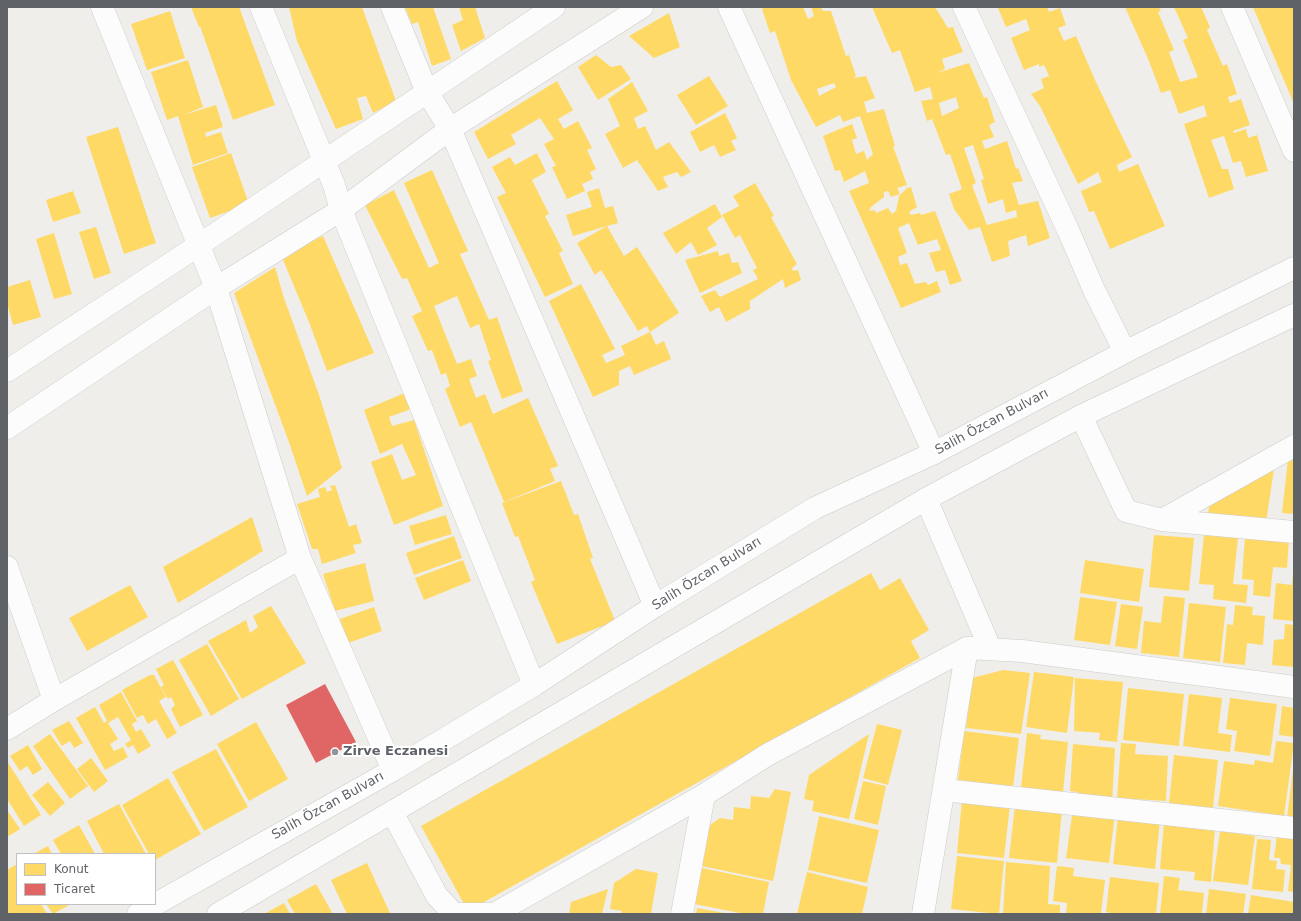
<!DOCTYPE html>
<meta charset="utf-8">
<style>
body{margin:0}
#map{position:relative;width:1301px;height:921px;overflow:hidden;background:#efeeea;font-family:"DejaVu Sans",sans-serif}
canvas{display:block}
.frame{position:absolute;inset:0;border:8px solid #5f6368;pointer-events:none}
.legend{position:absolute;left:16px;top:853px;width:140px;height:52px;box-sizing:border-box;background:#fff;border:1px solid #bfc1c3;margin:0;padding:5px 7px;list-style:none;font-size:12px;color:#5f6368}
.legend li{display:flex;align-items:center;gap:8px;height:20px}
.legend b{width:20px;border:1px solid #bfc1c3}
</style>
<div id="map">
<canvas width="1301" height="921"></canvas>
<div class="frame"></div>
<ul class="legend">
<li><b style="height:11px;background:#ffd966"></b>Konut</li>
<li><b style="height:11px;background:#e06666"></b>Ticaret</li>
</ul>
</div>
<script>
const g = document.querySelector('canvas').getContext('2d');
g.lineJoin = 'round';
function fill(path, color) {
  g.fillStyle = color;
  g.fill(path, 'evenodd');
}
function shape(rows) {
  const path = new Path2D();
  for (const r of rows) {
    path.moveTo(r[0], r[1]);
    for (let i = 2; i < r.length; i += 2) path.lineTo(r[i], r[i + 1]);
  }
  return path;
}
function strokePath(path, color, width, dash) {
  g.strokeStyle = color;
  g.lineWidth = width;
  g.lineCap = dash ? 'butt' : 'round';
  g.setLineDash(dash || []);
  g.stroke(path);
}
function drawText(font, color, halo, rows, align = 'center') {
  g.font = font + ' "DejaVu Sans",sans-serif';
  g.lineWidth = 4;
  g.setLineDash([]);
  g.textBaseline = 'middle';
  g.strokeStyle = halo;
  g.fillStyle = color;
  for (const [text, x, y, turn = 0] of rows) {
    g.save();
    g.translate(x, y);
    g.rotate((+turn || 0) * Math.PI / 180);
    g.textAlign = isNaN(turn) ? turn : align;
    if (halo) g.strokeText(text, 0, 0);
    g.fillText(text, 0, 0);
    g.restore();
  }
}
fill(shape([
 [191,7,239,7,275,105,233,120,200,26,199,27],
 [289,7,362,7,396,101,373,113,366,96,357,98,363,119,336,129,297,41],
 [405,7,433,7,451,59,432,66,418,22,412,24],
 [459,7,475,7,485,38,461,51,452,25,463,20],
 [766,7,803,7,808,19,814,16,811,7,821,7,823,11,831,11,846,56,849,55,856,76,853,78,866,76,875,98,864,102,867,113,884,109,895,146,893,146,907,185,897,188,900,194,891,197,888,191,884,192,884,197,871,207,869,211,875,210,876,213,888,208,892,214,896,211,899,196,907,188,911,187,917,207,909,212,911,215,920,213,921,215,935,211,962,281,950,285,945,270,936,272,929,253,941,250,937,239,918,245,909,223,898,228,907,253,898,257,900,265,907,263,915,284,926,282,928,285,937,281,941,292,901,308,849,191,869,183,865,171,844,182,840,170,835,171,823,136,852,124,857,138,852,140,856,154,864,151,867,160,873,154,860,116,843,122,840,115,816,127,791,80,775,31,770,33,762,9],
 [834,83,836,87,819,96,817,89],
 [872,7,935,7,948,28,953,27,963,52,942,59,945,69,937,73,969,63,984,98,987,97,995,122,989,125,994,137,982,141,985,149,1007,141,1016,169,1018,168,1023,181,1012,183,1019,205,1038,201,1050,238,1028,246,1026,235,1008,241,1010,256,992,262,980,227,969,230,954,209,949,194,962,189,950,154,946,155,932,119,927,121,921,101,933,99,930,87,915,92,900,50,892,53],
 [956,97,959,108,942,116,939,103],
 [973,145,984,179,981,180,988,204,1003,199,1006,213,1016,210,1017,217,987,225,972,185,976,183,964,148],
 [1000,7,1047,7,1049,12,1060,8,1066,25,1058,28,1064,41,1076,36,1095,80,1132,157,1117,165,1119,172,1138,164,1165,226,1110,249,1094,211,1089,212,1081,191,1102,182,1098,172,1078,184,1040,106,1031,94,1044,88,1041,79,1049,76,1044,65,1039,67,1039,64,1024,70,1011,38,1030,30,1026,19,1006,27,998,8],
 [1125,7,1159,7,1161,11,1158,12,1174,50,1169,52,1180,82,1198,77,1183,40,1188,38,1174,7,1201,7,1210,27,1207,30,1223,66,1227,64,1237,94,1228,97,1230,103,1241,99,1250,125,1233,131,1234,133,1246,129,1248,138,1257,135,1268,171,1246,177,1241,161,1233,163,1224,136,1211,140,1222,169,1228,169,1234,189,1209,198,1184,124,1207,116,1204,105,1179,114,1170,90,1161,93,1149,61],
 [1253,7,1294,7,1294,104],
 [170,11,185,58,147,70,131,24],
 [669,13,680,47,654,58,629,36],
 [596,55,611,67,621,65,631,79,598,100,578,67],
 [188,60,203,107,183,115,216,105,223,127,205,133,206,137,221,132,228,153,193,165,178,116,167,120,151,72],
 [709,76,728,106,696,125,677,95],
 [557,81,573,110,558,119,564,129,578,121,592,148,587,150,596,169,590,172,593,179,582,184,585,191,567,199,552,167,556,166,544,144,554,139,540,118,511,135,516,144,488,159,474,132],
 [632,82,648,111,634,118,638,129,645,126,656,150,669,142,691,172,681,177,677,172,663,177,668,187,658,191,637,160,623,168,605,134,620,126,608,99],
 [725,113,737,138,731,141,736,150,720,157,714,145,700,152,690,132],
 [118,127,156,243,124,254,86,137],
 [231,153,249,204,210,218,192,167],
 [537,153,546,172,532,180,549,214,545,216,563,251,559,253,573,284,545,297,497,197,506,193,492,167,510,157,515,165],
 [432,170,468,251,460,254,489,320,497,317,523,391,502,399,488,361,491,360,479,324,470,328,457,296,434,306,457,364,471,359,477,376,469,379,476,398,485,394,493,414,528,398,558,466,550,469,555,481,504,502,471,422,460,427,445,389,450,386,446,373,441,375,432,350,428,351,412,316,422,311,407,278,402,279,365,205,394,190,429,268,439,263,404,183],
 [755,183,774,216,771,217,797,264,792,268,793,271,798,270,801,280,785,288,783,279,750,301,750,309,726,322,719,307,710,312,701,296,715,290,720,297,758,279,753,270,757,268,740,235,735,238,722,215,739,206,733,196],
 [599,188,605,208,613,206,618,223,607,226,624,256,637,247,679,313,650,332,656,345,664,341,671,359,634,375,630,366,619,371,619,385,593,397,549,301,581,284,615,349,602,355,606,363,625,355,621,346,650,332,647,326,638,331,601,270,595,275,577,243,607,226,573,236,566,215,592,207,587,192],
 [73,191,81,213,53,222,46,200],
 [715,204,722,217,707,228,717,245,698,255,691,242,676,254,663,233],
 [96,227,111,273,94,279,79,232],
 [54,233,72,294,54,299,36,239],
 [323,236,374,353,327,371,309,322,281,255],
 [718,251,719,256,729,253,732,263,738,262,742,273,700,293,685,260],
 [275,267,284,298,319,395,342,468,307,496,290,445,234,293],
 [30,280,41,317,13,325,7,303,7,287],
 [405,393,411,409,389,417,392,426,414,420,443,506,394,525,371,462,392,454,402,480,416,475,402,444,380,454,364,410],
 [1294,456,1294,514,1282,513,1288,459],
 [1274,469,1266,522,1208,513,1210,501],
 [561,481,574,515,578,514,593,558,590,559,615,621,557,644,531,582,535,580,518,536,515,537,502,503],
 [335,485,349,527,356,524,362,543,353,545,356,553,322,564,318,549,312,549,297,504,320,497,318,489,325,487,327,492,332,490,330,486],
 [446,515,452,534,415,545,409,526],
 [252,517,263,551,178,603,163,567],
 [1204,534,1238,538,1233,584,1248,585,1246,603,1213,599,1214,585,1199,584],
 [1154,535,1194,538,1189,591,1149,587],
 [1245,535,1289,539,1287,568,1273,567,1270,597,1253,595,1254,580,1242,579],
 [454,536,462,558,414,575,406,553],
 [463,560,471,581,424,600,415,578],
 [1085,560,1144,569,1139,602,1080,593],
 [365,563,374,601,335,611,323,574],
 [1293,571,1294,621,1273,619,1276,583,1292,585],
 [871,573,880,590,900,578,929,630,911,641,920,658,468,911,421,826],
 [130,585,148,617,87,651,69,618],
 [1164,596,1185,598,1179,657,1141,653,1144,621,1161,623],
 [1080,597,1117,602,1110,645,1074,640],
 [1189,603,1226,607,1220,662,1183,658],
 [1121,604,1143,607,1137,649,1115,646],
 [1235,605,1253,607,1252,615,1265,616,1263,645,1247,643,1245,665,1223,663,1227,624,1233,625],
 [271,606,306,663,242,699,208,641,246,620,250,633,258,627,253,616],
 [374,607,382,631,348,643,340,619],
 [1285,624,1294,625,1294,667,1272,665,1274,640,1284,639],
 [207,644,239,699,211,716,179,660],
 [173,660,203,715,180,727,171,709,175,705,171,697,168,699,161,687,164,685,156,669],
 [1003,670,1030,673,1021,734,966,728,972,678],
 [1034,672,1074,677,1067,733,1026,727],
 [150,675,154,675,166,697,159,701,177,733,167,739,156,719,148,724,143,715,137,718,122,690],
 [1075,678,1123,682,1117,742,1099,740,1100,733,1074,731],
 [1128,688,1184,694,1179,746,1123,740],
 [121,692,137,721,132,724,136,732,141,729,151,746,138,754,133,745,128,748,125,744,131,740,118,717,108,723,118,739,110,744,114,751,123,747,128,757,105,770,76,718,95,707,104,723,107,721,99,705],
 [1189,694,1222,698,1218,733,1232,735,1230,752,1183,746],
 [1230,698,1277,704,1270,756,1234,751,1237,731,1226,729],
 [1282,706,1294,708,1294,737,1279,735],
 [69,721,83,743,74,748,70,741,62,746,52,730],
 [256,722,288,779,249,801,217,744],
 [877,724,902,730,888,785,863,778],
 [964,731,1019,738,1013,787,958,780],
 [1027,733,1041,735,1040,739,1068,742,1063,792,1021,788],
 [50,734,88,786,70,799,33,746],
 [869,734,849,819,812,811,814,801,804,799,809,775],
 [1276,741,1294,743,1284,816,1218,806,1224,761,1254,765,1255,760,1273,763],
 [1121,743,1136,744,1135,754,1168,756,1166,801,1117,798],
 [1073,744,1115,748,1112,803,1077,801,1077,792,1070,791],
 [28,745,42,769,33,775,27,766,20,771,10,756],
 [216,749,248,807,204,831,172,772],
 [1174,755,1218,760,1213,808,1169,803],
 [91,758,108,781,94,792,77,769],
 [7,761,41,815,24,826,7,799],
 [1293,770,1294,770,1294,818,1287,817],
 [168,778,201,834,155,860,155,854,149,854,122,805],
 [863,781,886,786,878,825,854,819],
 [48,782,65,803,50,816,32,795],
 [775,789,791,792,773,881,702,866,710,825,720,818,733,820,734,807,750,809,751,796,769,798],
 [962,800,1010,805,1004,858,957,853],
 [119,804,146,854,104,854,87,821],
 [1015,805,1062,810,1057,863,1009,858],
 [1073,809,1115,814,1109,863,1066,858],
 [7,810,20,829,7,837],
 [819,816,879,830,867,883,808,870],
 [1118,816,1160,820,1155,869,1113,864],
 [1164,823,1215,827,1211,882,1194,880,1195,872,1160,869],
 [79,825,95,854,61,854,53,840],
 [1220,831,1255,836,1248,885,1213,881],
 [1277,835,1294,837,1294,892,1288,891,1291,865,1281,864,1280,858,1274,858],
 [1257,839,1271,840,1269,860,1277,861,1276,869,1285,870,1283,892,1252,889],
 [48,846,52,854,33,854],
 [957,856,1004,861,999,914,951,909],
 [1006,862,1050,866,1048,904,1060,905,1060,914,1003,914],
 [367,863,390,913,388,914,347,914,331,880],
 [17,864,17,904,41,904,47,914,7,914,7,870],
 [1057,866,1074,868,1073,876,1105,880,1101,914,1066,914,1067,903,1053,901],
 [702,868,769,882,763,914,745,914,694,904],
 [636,869,658,873,651,914,621,914,622,911,610,909,614,883],
 [807,872,868,887,862,914,797,914],
 [1164,876,1180,878,1178,890,1204,893,1202,914,1160,914],
 [1110,877,1159,883,1156,914,1115,914,1106,912],
 [316,884,333,914,295,914,287,900],
 [608,889,602,914,569,914,571,902],
 [1209,889,1246,894,1243,914,1206,914],
 [1251,895,1294,902,1294,914,1248,914],
 [284,903,290,914,264,914],
 [46,904,71,904,53,914],
 [697,908,724,913,724,914,696,914]
]), '#ffd966');
fill(shape([
 [325,684,356,742,316,763,286,705]
]), '#e06666');
const minor = shape([
 [102,7,216,288,300,558,393,770],
 [261,7,334,185,341,210,534,685],
 [392,7,427,92,450,129,655,606],
 [729,7,934,453],
 [964,7,1068,230,1094,290,1125,352],
 [1232,7,1294,151],
 [7,371,199,245,554,7],
 [1081,416,1126,511,1162,520,1294,446],
 [7,428,216,288,341,210,450,129,642,7],
 [1162,520,1294,532],
 [7,567,54,700],
 [7,729,54,700,300,558],
 [944,790,1294,828],
 [392,812,437,896,454,914],
 [454,914,494,914,704,795,767,755,967,648,1022,651,1294,687],
 [682,914,704,795],
 [923,914,967,648,990,648,926,499]
]);
const secondary = shape([
 [138,914,393,770,534,685,655,606,815,508,934,453,1125,352,1294,268],
 [218,914,926,499,1081,416,1294,315]
]);
strokePath(minor, '#cbcccc', 23);
strokePath(secondary, '#cacacb', 23);
strokePath(minor, '#fdfcfc', 22);
strokePath(secondary, '#fdfcfc', 22);
for (const [x, y, r, color] of [
 [335,752,4,"#919496"]
]) {
  const dot = new Path2D();
  dot.arc(x, y, r, 0, 2 * Math.PI);
  g.fillStyle = color;
  g.fill(dot);
  strokePath(dot, '#fff', 1.5);
}
drawText('13px', '#5f6368', '#fff', [
 ["Salih Özcan Bulvarı",992,422,-28],
 ["Salih Özcan Bulvarı",707,574,-32],
 ["Salih Özcan Bulvarı",328,806,-29]
]);
drawText('bold 13px', '#5f6368', '#fff', [
 ["Zirve Eczanesi",343,752]
], 'left');
</script>
